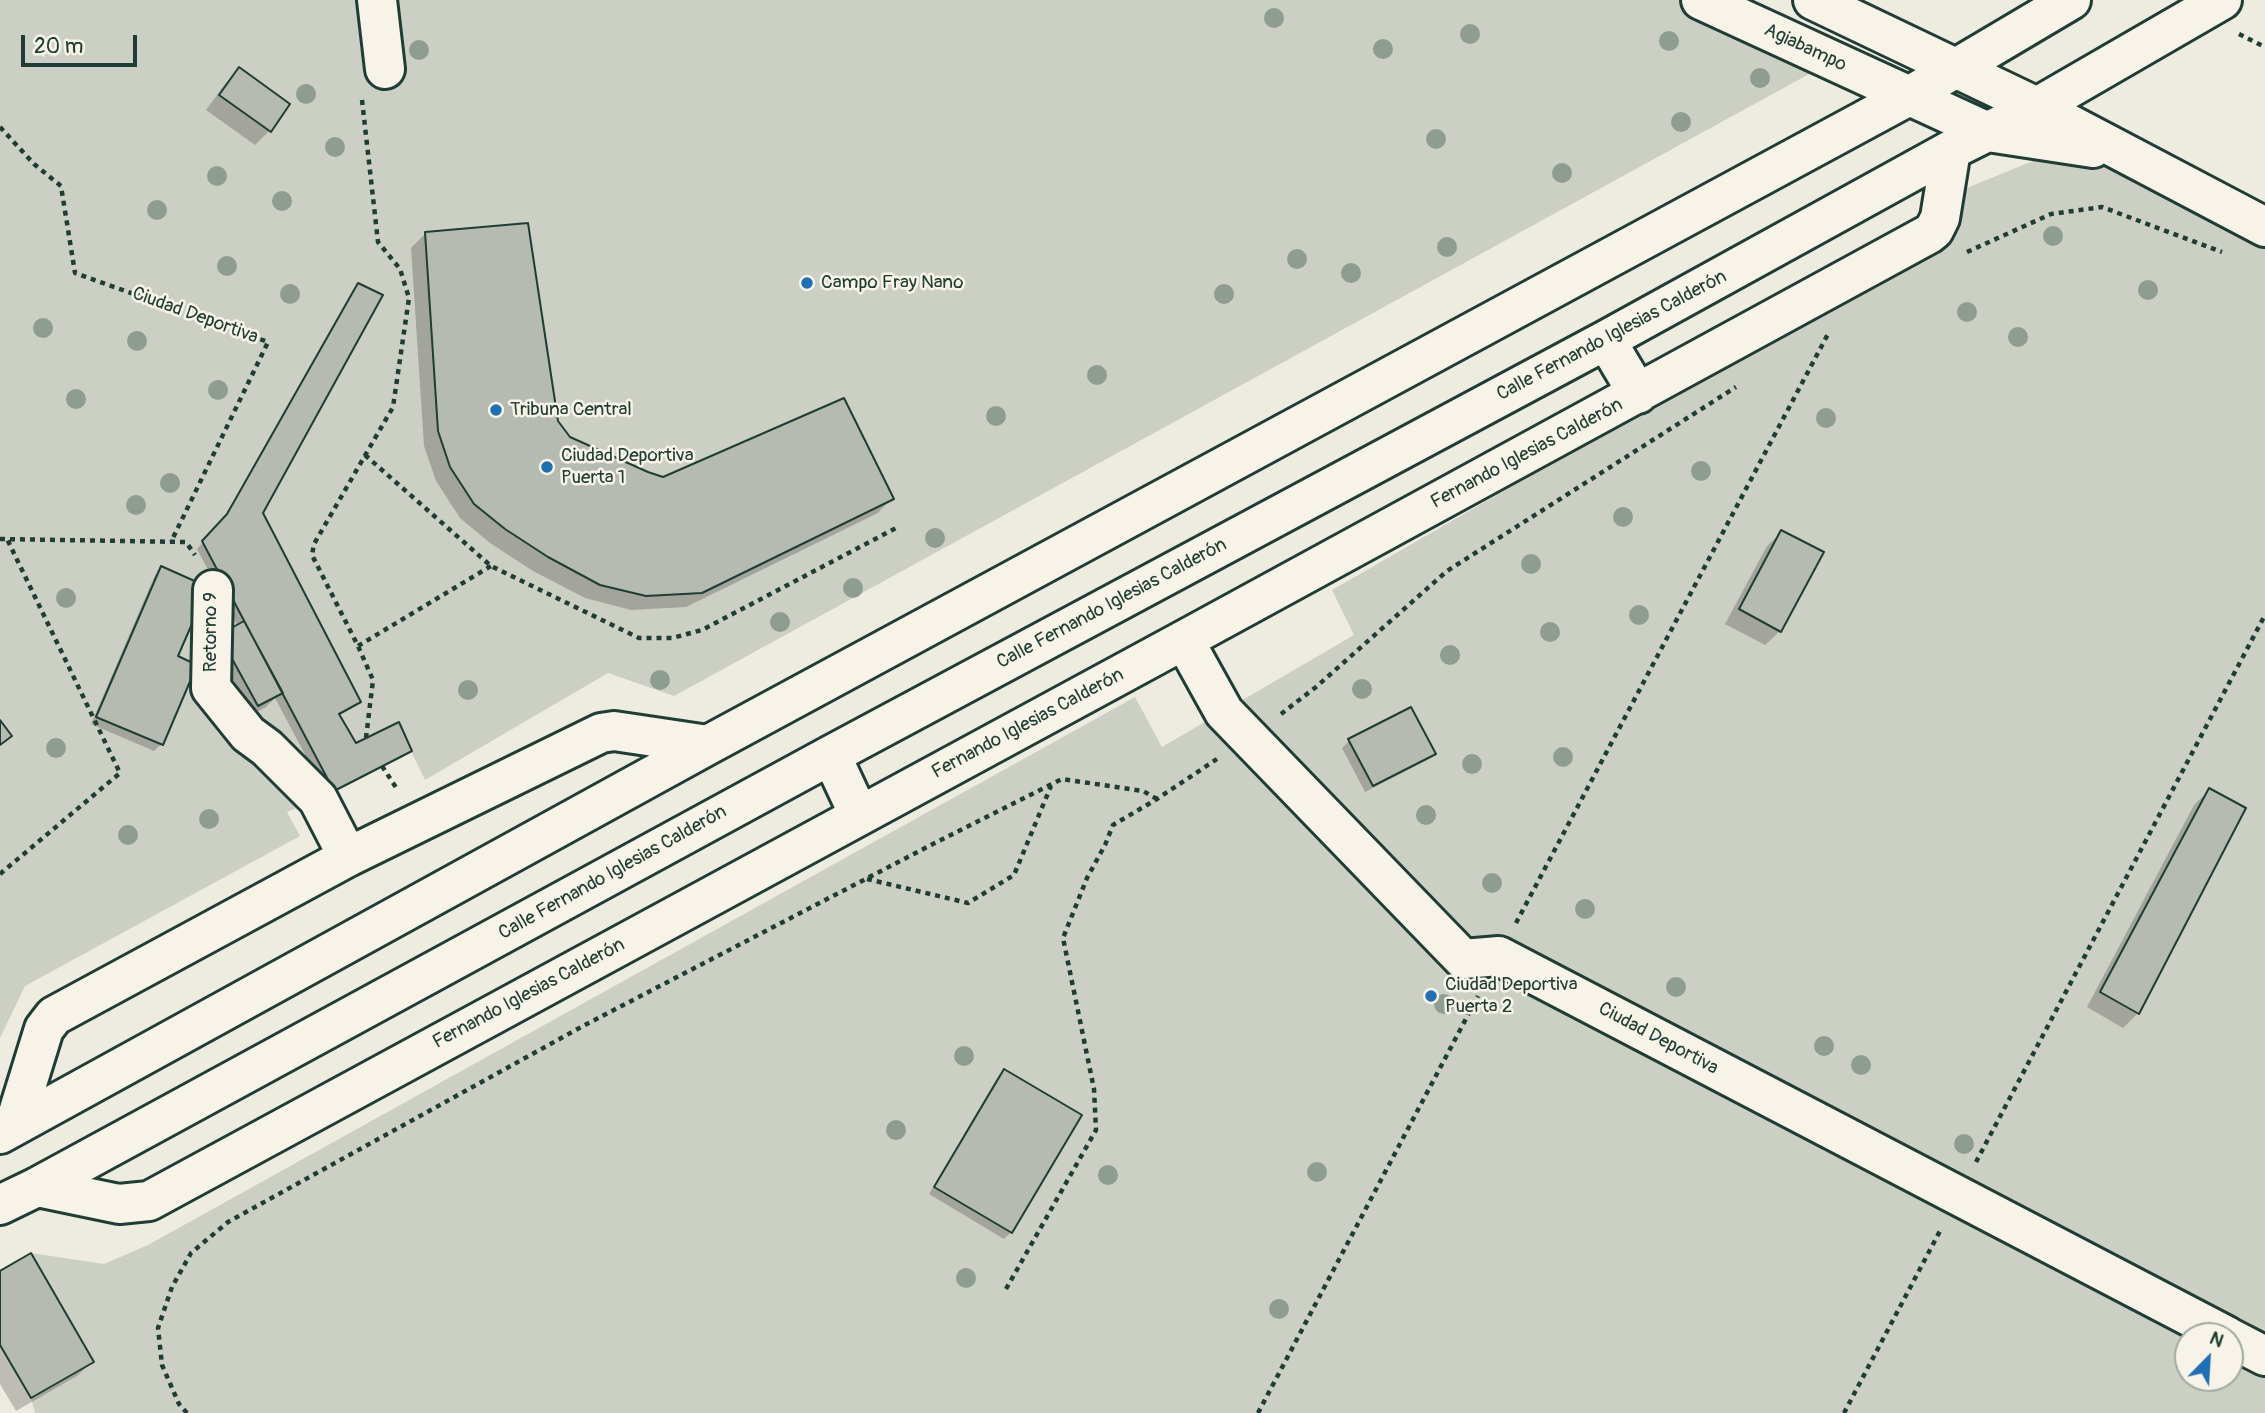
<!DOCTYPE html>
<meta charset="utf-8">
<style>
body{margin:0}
#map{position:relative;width:2265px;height:1413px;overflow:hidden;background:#eeece1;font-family:Pangolin,sans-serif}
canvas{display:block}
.north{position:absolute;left:2174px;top:1322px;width:70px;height:70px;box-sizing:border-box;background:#f7f3e8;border:2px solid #a1aaa0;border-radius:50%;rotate:24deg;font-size:19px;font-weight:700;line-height:28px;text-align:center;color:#1f3d34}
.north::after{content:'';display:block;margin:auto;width:24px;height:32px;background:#1f6fb2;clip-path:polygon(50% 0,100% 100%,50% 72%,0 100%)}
.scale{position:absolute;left:21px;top:35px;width:116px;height:32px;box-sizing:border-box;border:4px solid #1f3d34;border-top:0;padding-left:9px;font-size:21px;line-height:24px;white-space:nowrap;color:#1f3d34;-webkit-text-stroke:5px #f7f3e8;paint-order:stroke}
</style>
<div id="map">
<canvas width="2265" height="1413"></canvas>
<div class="north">N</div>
<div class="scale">20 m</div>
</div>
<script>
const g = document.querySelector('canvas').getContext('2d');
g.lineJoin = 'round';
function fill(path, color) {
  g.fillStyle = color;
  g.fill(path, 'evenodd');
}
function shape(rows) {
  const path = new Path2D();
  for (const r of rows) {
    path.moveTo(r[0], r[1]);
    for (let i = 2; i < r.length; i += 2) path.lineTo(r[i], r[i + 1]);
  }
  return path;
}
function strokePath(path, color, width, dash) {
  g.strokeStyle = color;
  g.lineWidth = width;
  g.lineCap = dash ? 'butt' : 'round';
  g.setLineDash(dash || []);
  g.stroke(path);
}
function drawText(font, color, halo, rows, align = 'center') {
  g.font = font + ' Pangolin,sans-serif';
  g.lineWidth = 5;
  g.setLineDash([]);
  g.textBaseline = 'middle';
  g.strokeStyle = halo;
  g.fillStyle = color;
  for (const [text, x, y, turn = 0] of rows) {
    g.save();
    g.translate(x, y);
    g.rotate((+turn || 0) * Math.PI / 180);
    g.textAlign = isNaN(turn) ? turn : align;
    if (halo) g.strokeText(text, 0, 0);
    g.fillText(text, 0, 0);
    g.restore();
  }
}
fill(shape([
 [0,0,1695,0,1831,62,674,696,608,673,425,780,411,751,318,799,287,812,300,836,25,986,0,1038],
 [2048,155,2121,163,2265,235,2265,1413,35,1413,31,1398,94,1362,31,1253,104,1264,148,1245,1135,697,1162,747,1354,635,1332,590,1837,299,1969,187],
 [2188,1336,2230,1336,2230,1378,2188,1378]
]), '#cccfc4');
fill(shape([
 [239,69,269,131,255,145,206,110,225,84],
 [425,234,569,439,663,478,892,498,878,513,686,607,631,610,585,598,533,571,490,543,460,518,436,481,424,446,411,248],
 [359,285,261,513,359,702,352,708,338,716,355,746,409,750,403,757,327,796,275,698,266,707,244,719,206,651,238,627,197,549,221,523,352,292],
 [1782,532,1780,631,1765,645,1725,624,1767,546],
 [162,568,176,657,195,666,161,744,154,751,91,724,155,575],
 [1349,741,1434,754,1427,760,1365,792,1342,748],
 [2209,790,2244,808,2138,1013,2123,1028,2087,1007,2194,805],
 [1004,1071,1011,1232,1004,1239,929,1194,997,1078],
 [0,1273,92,1362,77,1376,16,1411,0,1384]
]), '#0003');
const building = shape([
 [239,67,290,104,271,132,219,95,239,67],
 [528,223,558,421,570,437,648,472,663,477,844,398,894,499,702,593,646,596,600,585,548,557,505,529,474,504,450,467,438,431,425,232,528,223],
 [358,283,383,295,263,513,361,702,339,714,356,743,399,722,412,751,334,791,202,541,227,514,358,283],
 [1781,530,1824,552,1781,632,1739,609,1781,530],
 [161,566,208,587,178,656,197,665,163,745,96,717,161,566],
 [244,621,283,693,258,706,219,635,244,621],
 [1411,707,1436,754,1373,786,1348,739,1411,707],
 [0,720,12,736,0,745,0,720],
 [2209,788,2246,808,2139,1014,2100,992,2209,788],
 [1004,1069,1082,1115,1012,1233,934,1187,1004,1069],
 [31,1253,94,1362,31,1398,0,1345,0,1271,31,1253]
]);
fill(building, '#b5bbb0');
strokePath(building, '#1f3d34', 2);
const minor = shape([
 [377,0,385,69],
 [1701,0,1988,132,2093,148],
 [1813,0,2037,107,2265,227],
 [1606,340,1638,394],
 [213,590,211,688,248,734,267,748,318,799,348,857],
 [1184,640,1224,712,1463,959,1499,956,2227,1336],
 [831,755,859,815],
 [14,1126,44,1029,54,1016,348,857,601,733,614,731,708,745],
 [0,1134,708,745,1909,96,2071,0],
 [37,1187,119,1204,149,1201,1184,640,1929,234,1934,230,1940,218,1951,150],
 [0,1205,37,1187,831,755,1606,340,1951,150,2037,107,2222,0],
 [2230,1338,2265,1356]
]);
strokePath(minor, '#1f3d34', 44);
strokePath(shape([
 [2239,34,2265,47],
 [362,100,378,242,400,269,409,298,393,407,314,544,312,555,358,646,373,680,366,738],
 [0,127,34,164,61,186,75,273,268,342,171,542],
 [1967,252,2051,214,2102,207,2222,252],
 [365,455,491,566,639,638,672,638,702,630,898,527],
 [0,539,186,542,195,555],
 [358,646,491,566],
 [1281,714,1316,687,1447,571,1736,387],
 [382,766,397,789],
 [0,874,120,773,7,539],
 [867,879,968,903,1014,875,1051,786],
 [1516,923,1828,334],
 [1976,1162,2265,615],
 [1006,1289,1096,1130,1094,1089,1063,938,1087,878,1105,845,1113,825,1157,799,1217,759],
 [187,1413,179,1404,162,1365,158,1328,172,1287,191,1253,228,1222,583,1026,931,845,1062,779,1143,791,1157,799],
 [1258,1413,1478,996],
 [1844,1413,1941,1229]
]), '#1f3d34', 4.5, [5, 5]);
strokePath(minor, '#f7f3e8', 38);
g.fillStyle = '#8f9c92';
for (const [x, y] of [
 [1274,18],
 [1470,34],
 [1669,41],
 [1383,49],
 [419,50],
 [1760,78],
 [306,94],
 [1681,122],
 [1436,139],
 [335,147],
 [1562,173],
 [217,176],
 [282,201],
 [157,210],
 [2053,236],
 [1447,247],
 [1297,259],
 [227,266],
 [1351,273],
 [2148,290],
 [290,294],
 [1224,294],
 [1967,312],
 [43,328],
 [2018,337],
 [137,341],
 [1097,375],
 [218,390],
 [76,399],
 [996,416],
 [1826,418],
 [1701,471],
 [170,483],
 [136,505],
 [1623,517],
 [935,538],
 [1531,564],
 [853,588],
 [66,598],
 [1639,615],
 [780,622],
 [1550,632],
 [1450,655],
 [660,680],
 [1362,689],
 [468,690],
 [56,748],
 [1563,757],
 [1472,764],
 [1426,815],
 [209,819],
 [128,835],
 [1492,883],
 [1585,909],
 [1676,987],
 [1444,1004],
 [1824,1046],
 [964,1056],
 [1861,1065],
 [896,1130],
 [1964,1144],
 [1317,1172],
 [1108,1175],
 [966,1278],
 [1279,1309]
]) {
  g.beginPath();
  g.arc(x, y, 10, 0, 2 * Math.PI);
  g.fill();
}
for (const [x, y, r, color] of [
 [807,283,7,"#1f6fb2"],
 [496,410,7,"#1f6fb2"],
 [547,467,7,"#1f6fb2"],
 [1431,996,7,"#1f6fb2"]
]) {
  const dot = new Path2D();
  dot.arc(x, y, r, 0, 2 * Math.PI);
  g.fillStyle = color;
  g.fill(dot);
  strokePath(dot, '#f7f3e8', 2.5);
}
drawText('19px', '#1f3d34', '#f7f3e8', [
 ["Agiabampo",1805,48,25],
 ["Ciudad Deportiva",195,316,20],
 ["Calle Fernando Iglesias Calderón",1612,336,-28],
 ["Fernando Iglesias Calderón",1527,454,-28],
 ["Calle Fernando Iglesias Calderón",1112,604,-28],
 ["Retorno 9",211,632,-90],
 ["Fernando Iglesias Calderón",1028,724,-28],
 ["Calle Fernando Iglesias Calderón",613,873,-29],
 ["Fernando Iglesias Calderón",529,994,-28],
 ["Ciudad Deportiva",1658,1039,28]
]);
drawText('19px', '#1f3d34', '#f7f3e8', [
 ["Campo Fray Nano",821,283],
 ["Tribuna Central",510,410],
 ["Ciudad Deportiva",561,456],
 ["Puerta 1",561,478],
 ["Ciudad Deportiva",1445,985],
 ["Puerta 2",1445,1007]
], 'left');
</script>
